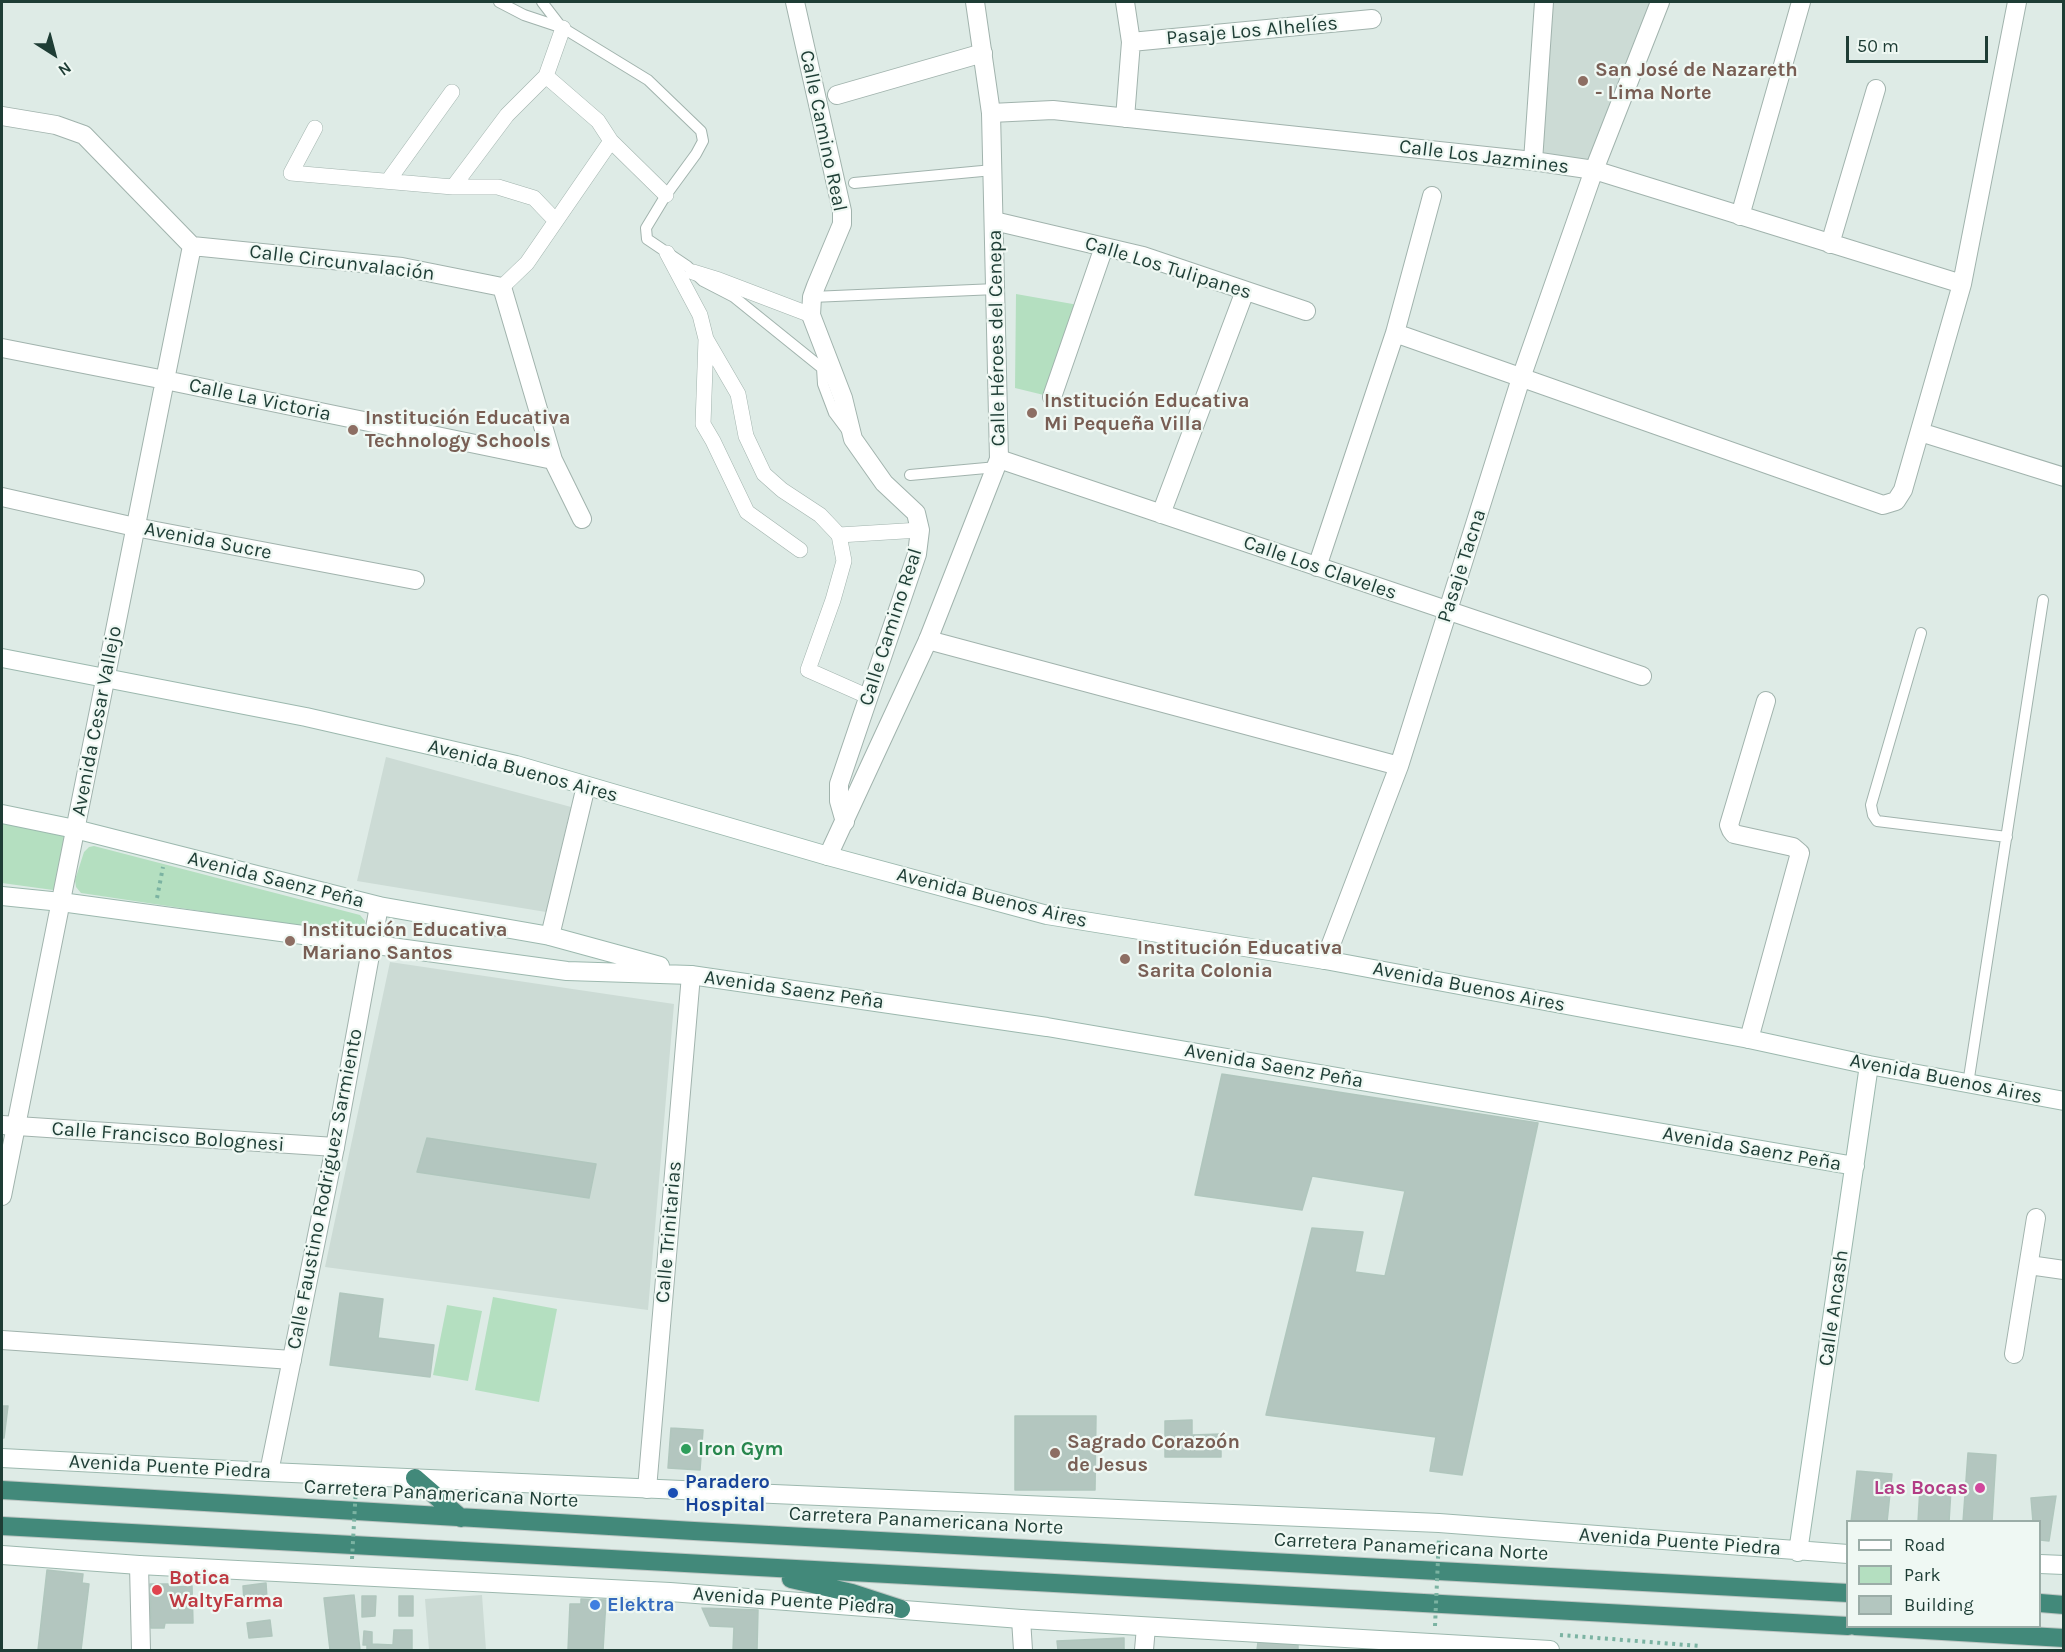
<!DOCTYPE html>
<meta charset="utf-8">
<style>
body{margin:0}
#map{position:relative;width:2065px;height:1652px;overflow:hidden;background:#deebe6;font-family:Karla,sans-serif}
canvas{display:block}
.frame{position:absolute;inset:0;border:3px solid #1e3d35;pointer-events:none}
.legend{position:absolute;left:1846px;top:1520px;width:195px;height:108px;box-sizing:border-box;background:#eff8f3;border:2px solid #9bada7;margin:0;padding:8px 10px;list-style:none;font-size:18px;color:#1e3d35}
.legend li{display:flex;align-items:center;gap:12px;height:30px}
.legend b{width:30px;border:2px solid #9bada7}
.north{position:absolute;left:24px;top:24px;width:60px;height:60px;-webkit-text-stroke:4px #eff8f3;paint-order:stroke;rotate:144deg;font-size:16px;font-weight:700;line-height:24px;text-align:center;color:#1e3d35}
.north::after{content:'';display:block;margin:auto;width:21px;height:27px;background:#1e3d35;clip-path:polygon(50% 0,100% 100%,50% 72%,0 100%)}
.scale{position:absolute;left:1846px;top:36px;width:142px;height:27px;box-sizing:border-box;border:3px solid #1e3d35;border-top:0;padding-left:8px;font-size:18px;line-height:21px;white-space:nowrap;color:#1e3d35;-webkit-text-stroke:4px #eff8f3;paint-order:stroke}
</style>
<div id="map">
<canvas width="2065" height="1652"></canvas>
<div class="frame"></div>
<ul class="legend">
<li><b style="height:8px;background:#fff"></b>Road</li>
<li><b style="height:16px;background:#b4dfc0"></b>Park</li>
<li><b style="height:16px;background:#b3c6bf"></b>Building</li>
</ul>
<div class="north">N</div>
<div class="scale">50 m</div>
</div>
<script>
const g = document.querySelector('canvas').getContext('2d');
g.lineJoin = 'round';
function fill(path, color) {
  g.fillStyle = color;
  g.fill(path, 'evenodd');
}
function shape(rows) {
  const path = new Path2D();
  for (const r of rows) {
    path.moveTo(r[0], r[1]);
    for (let i = 2; i < r.length; i += 2) path.lineTo(r[i], r[i + 1]);
  }
  return path;
}
function strokePath(path, color, width, dash) {
  g.strokeStyle = color;
  g.lineWidth = width;
  g.lineCap = dash ? 'butt' : 'round';
  g.setLineDash(dash || []);
  g.stroke(path);
}
function drawText(font, color, halo, rows, align = 'center') {
  g.font = font + ' Karla,sans-serif';
  g.lineWidth = 4.5;
  g.setLineDash([]);
  g.textBaseline = 'middle';
  g.strokeStyle = halo;
  g.fillStyle = color;
  for (const [text, x, y, turn = 0] of rows) {
    g.save();
    g.translate(x, y);
    g.rotate((+turn || 0) * Math.PI / 180);
    g.textAlign = isNaN(turn) ? turn : align;
    if (halo) g.strokeText(text, 0, 0);
    g.fillText(text, 0, 0);
    g.restore();
  }
}
fill(shape([
 [1544,2,1657,2,1594,170,1533,161],
 [386,757,571,807,546,912,357,881],
 [390,962,674,1004,648,1310,325,1267],
 [482,1595,486,1650,429,1650,425,1599]
]), '#ccdbd5');
fill(shape([
 [1016,294,1084,306,1052,397,1015,388],
 [2,818,67,830,56,889,53,890,2,883],
 [94,846,360,915,365,921,364,930,354,934,81,893,76,887,75,880,84,852,89,847],
 [493,1297,557,1309,539,1402,475,1390],
 [447,1305,482,1311,468,1381,433,1375]
]), '#b4dfc0');
const building = shape([
 [1222,1074,1538,1123,1462,1475,1430,1471,1436,1437,1266,1415,1312,1228,1363,1232,1355,1272,1385,1276,1405,1191,1312,1176,1302,1210,1195,1195,1222,1074],
 [427,1138,596,1164,589,1198,417,1172,427,1138],
 [340,1293,383,1299,378,1338,434,1345,430,1377,330,1365,340,1293],
 [2,1406,8,1406,4,1438,2,1438,2,1406],
 [1015,1416,1096,1416,1095,1490,1015,1490,1015,1416],
 [1192,1420,1192,1435,1221,1434,1221,1457,1165,1457,1165,1421,1192,1420],
 [671,1428,703,1430,700,1470,668,1468,671,1428],
 [1968,1453,1996,1455,1992,1522,1963,1522,1968,1453],
 [1857,1471,1892,1474,1887,1522,1851,1522,1857,1471],
 [1920,1487,1951,1489,1949,1522,1918,1522,1920,1487],
 [2056,1496,2049,1541,2040,1540,2040,1522,2033,1522,2031,1498,2056,1496],
 [47,1570,83,1574,82,1583,89,1584,81,1650,38,1650,47,1570],
 [266,1583,267,1599,244,1601,243,1586,266,1583],
 [150,1584,176,1584,177,1587,192,1586,193,1623,165,1623,164,1628,151,1628,150,1584],
 [354,1595,360,1650,330,1650,324,1598,354,1595],
 [362,1596,376,1596,375,1616,362,1617,362,1596],
 [399,1596,413,1596,413,1616,399,1616,399,1596],
 [581,1599,606,1600,603,1650,568,1650,570,1604,581,1604,581,1599],
 [702,1608,758,1610,757,1650,733,1650,734,1627,710,1626,702,1608],
 [270,1620,272,1636,249,1638,247,1623,270,1620],
 [394,1630,412,1630,412,1650,367,1650,367,1645,363,1645,364,1631,372,1632,372,1644,393,1645,394,1630],
 [1124,1638,1124,1650,1058,1650,1057,1641,1124,1638],
 [1258,1642,1298,1645,1298,1650,1257,1650,1258,1642]
]);
fill(building, '#b3c6bf');
strokePath(building, '#b0c6bd', 1.5);
const service = shape([
 [499,2,524,15,563,28,648,80,701,131,703,141,696,154,666,195,646,228,647,239,687,266,703,281,734,297,822,368,823,384,834,413,846,429],
 [542,2,562,28],
 [854,183,993,170],
 [812,297,996,289],
 [910,475,997,467],
 [1921,633,1871,805,1873,815,1877,821,2007,837],
 [1968,1084,2043,600]
]);
const pedestrian = shape([
 [546,76,598,121,611,141,666,195],
 [315,128,291,173,453,187,498,187,534,198,555,220],
 [388,181,452,92],
 [453,187,507,115,546,76,563,28],
 [667,253,700,315,706,339,703,424,713,441,747,512,800,550],
 [693,272,719,280,811,315],
 [502,287,527,263,611,141],
 [706,339,738,394,746,436,764,474,782,490,820,515,839,535,844,561,833,600,808,670,869,697],
 [839,535,920,530]
]);
const minor = shape([
 [795,2,842,211,842,224,816,286,812,297,811,315,843,398,853,439,884,483,916,513,920,530,917,554,839,784,839,801,845,822],
 [1131,42,1372,19],
 [837,95,983,53],
 [991,113,1053,110,1533,161,1594,170,1962,284],
 [2,116,56,125,84,135,192,246,402,267,502,287,553,460,582,519],
 [1125,118,1131,42,1125,2],
 [1533,161,1544,2],
 [1740,216,1801,2],
 [994,221,1143,256,1306,311],
 [1830,244,1876,89],
 [192,246,165,380,553,460],
 [1395,333,1883,505,1896,501,1903,490,1962,284,2017,2],
 [1052,397,1104,247],
 [1920,432,2064,477],
 [999,459,1642,676],
 [2,497,135,527,415,580],
 [1161,514,1245,291],
 [1317,567,1395,333,1432,196],
 [928,640,1399,766],
 [550,936,586,786],
 [1325,960,1399,766,1521,378,1594,170,1660,2],
 [1749,1039,1800,853,1793,847,1734,834,1731,830,1729,825,1766,701],
 [2,1125,335,1147],
 [2029,1265,2064,1270],
 [2,1340,292,1360],
 [2014,1354,2036,1218],
 [647,1489,691,975],
 [139,1565,141,1650],
 [1021,1619,1023,1650],
 [1144,1650,1146,1627]
]);
const tertiary = shape([
 [2,348,165,380,2,1196],
 [828,856,928,640,999,459,991,113,975,2],
 [269,1472,335,1147,379,906]
]);
const secondary = shape([
 [2,658,306,717,516,765,828,856,1047,915,1325,960,1749,1039,1869,1065,2064,1101],
 [2,814,75,829,379,906,550,936,660,966],
 [2,896,61,902,567,971,691,975,1047,1027,1855,1166],
 [2,1458,269,1472,1439,1523,1848,1554],
 [1798,1552,1869,1065],
 [2,1555,139,1565,670,1592,1021,1619,1550,1650],
 [2040,1564,2064,1565]
]);
const trunk = shape([
 [415,1478,461,1518],
 [2,1490,694,1531,1848,1593],
 [2,1526,1848,1626],
 [791,1579,852,1593,901,1609],
 [2040,1603,2064,1605],
 [1855,1626,2064,1638]
]);
strokePath(service, '#a1b3ad', 12);
strokePath(pedestrian, '#a1b3ad', 16);
strokePath(minor, '#a1b3ad', 20);
strokePath(tertiary, '#a1b3ad', 20);
strokePath(secondary, '#9cb8ae', 20);
strokePath(trunk, '#bcc5c2', 20);
strokePath(shape([
 [157,898,163,867],
 [1560,1635,1700,1646]
]), '#7bb3a2', 4, [3, 4.5]);
strokePath(service, '#fff', 10);
strokePath(pedestrian, '#fff', 15);
strokePath(minor, '#fff', 18);
strokePath(tertiary, '#fff', 18);
strokePath(secondary, '#fff', 18);
strokePath(trunk, '#42897a', 18);
strokePath(shape([
 [352,1559,356,1487],
 [1435,1626,1439,1537]
]), '#7bb3a2', 4, [3, 4.5]);
for (const [x, y, r, color] of [
 [1583,81,6,"#8d6e63"],
 [1032,413,6,"#8d6e63"],
 [353,430,6,"#8d6e63"],
 [290,941,6,"#8d6e63"],
 [1125,959,6,"#8d6e63"],
 [686,1449,6,"#2e9e5b"],
 [1055,1453,6,"#8d6e63"],
 [1980,1488,6,"#d1479c"],
 [673,1493,6,"#1a4fb4"],
 [157,1590,6,"#e0444e"],
 [595,1605,6,"#3f7fe0"]
]) {
  const dot = new Path2D();
  dot.arc(x, y, r, 0, 2 * Math.PI);
  g.fillStyle = color;
  g.fill(dot);
  strokePath(dot, '#eff8f3', 2);
}
drawText('20px', '#1e3d35', '#eff8f3', [
 ["Pasaje Los Alhelíes",1252,31,-5],
 ["Calle Camino Real",823,131,78],
 ["Calle Los Jazmines",1484,157,7],
 ["Calle Circunvalación",342,263,7],
 ["Calle Los Tulipanes",1168,268,17],
 ["Calle Héroes del Cenepa",997,338,-91],
 ["Calle La Victoria",260,400,12],
 ["Avenida Sucre",208,541,11],
 ["Pasaje Tacna",1462,566,-72],
 ["Calle Los Claveles",1320,568,19],
 ["Calle Camino Real",891,627,-72],
 ["Avenida Cesar Vallejo",97,721,-79],
 ["Avenida Buenos Aires",523,771,15],
 ["Avenida Saenz Peña",276,880,14],
 ["Avenida Buenos Aires",992,898,14],
 ["Avenida Buenos Aires",1469,987,11],
 ["Avenida Saenz Peña",794,990,8],
 ["Avenida Saenz Peña",1274,1066,10],
 ["Avenida Buenos Aires",1946,1079,11],
 ["Calle Francisco Bolognesi",168,1137,4],
 ["Avenida Saenz Peña",1752,1149,10],
 ["Calle Faustino Rodriguez Sarmiento",325,1189,-79],
 ["Calle Trinitarias",669,1232,-85],
 ["Calle Ancash",1834,1308,-82],
 ["Avenida Puente Piedra",170,1467,3],
 ["Carretera Panamericana Norte",441,1494,3],
 ["Carretera Panamericana Norte",926,1521,3],
 ["Avenida Puente Piedra",1680,1542,4],
 ["Carretera Panamericana Norte",1411,1547,3],
 ["Avenida Puente Piedra",794,1601,4]
]);
drawText('bold 20px', '#785e54', '#eff8f3', [
 ["San José de Nazareth",1595,70],
 ["- Lima Norte",1595,93],
 ["Institución Educativa",1044,401],
 ["Mi Pequeña Villa",1044,424],
 ["Institución Educativa",365,418],
 ["Technology Schools",365,441],
 ["Institución Educativa",302,930],
 ["Mariano Santos",302,953],
 ["Institución Educativa",1137,948],
 ["Sarita Colonia",1137,971],
 ["Sagrado Corazoón",1067,1442],
 ["de Jesus",1067,1465]
], 'left');
drawText('bold 20px', '#27864d', '#eff8f3', [
 ["Iron Gym",698,1449]
], 'left');
drawText('bold 20px', '#164399', '#eff8f3', [
 ["Paradero",685,1482],
 ["Hospital",685,1505]
], 'left');
drawText('bold 20px', '#b23c85', '#eff8f3', [
 ["Las Bocas",1968,1488]
], 'right');
drawText('bold 20px', '#be3a42', '#eff8f3', [
 ["Botica",169,1578],
 ["WaltyFarma",169,1601]
], 'left');
drawText('bold 20px', '#366cbe', '#eff8f3', [
 ["Elektra",607,1605]
], 'left');
</script>
